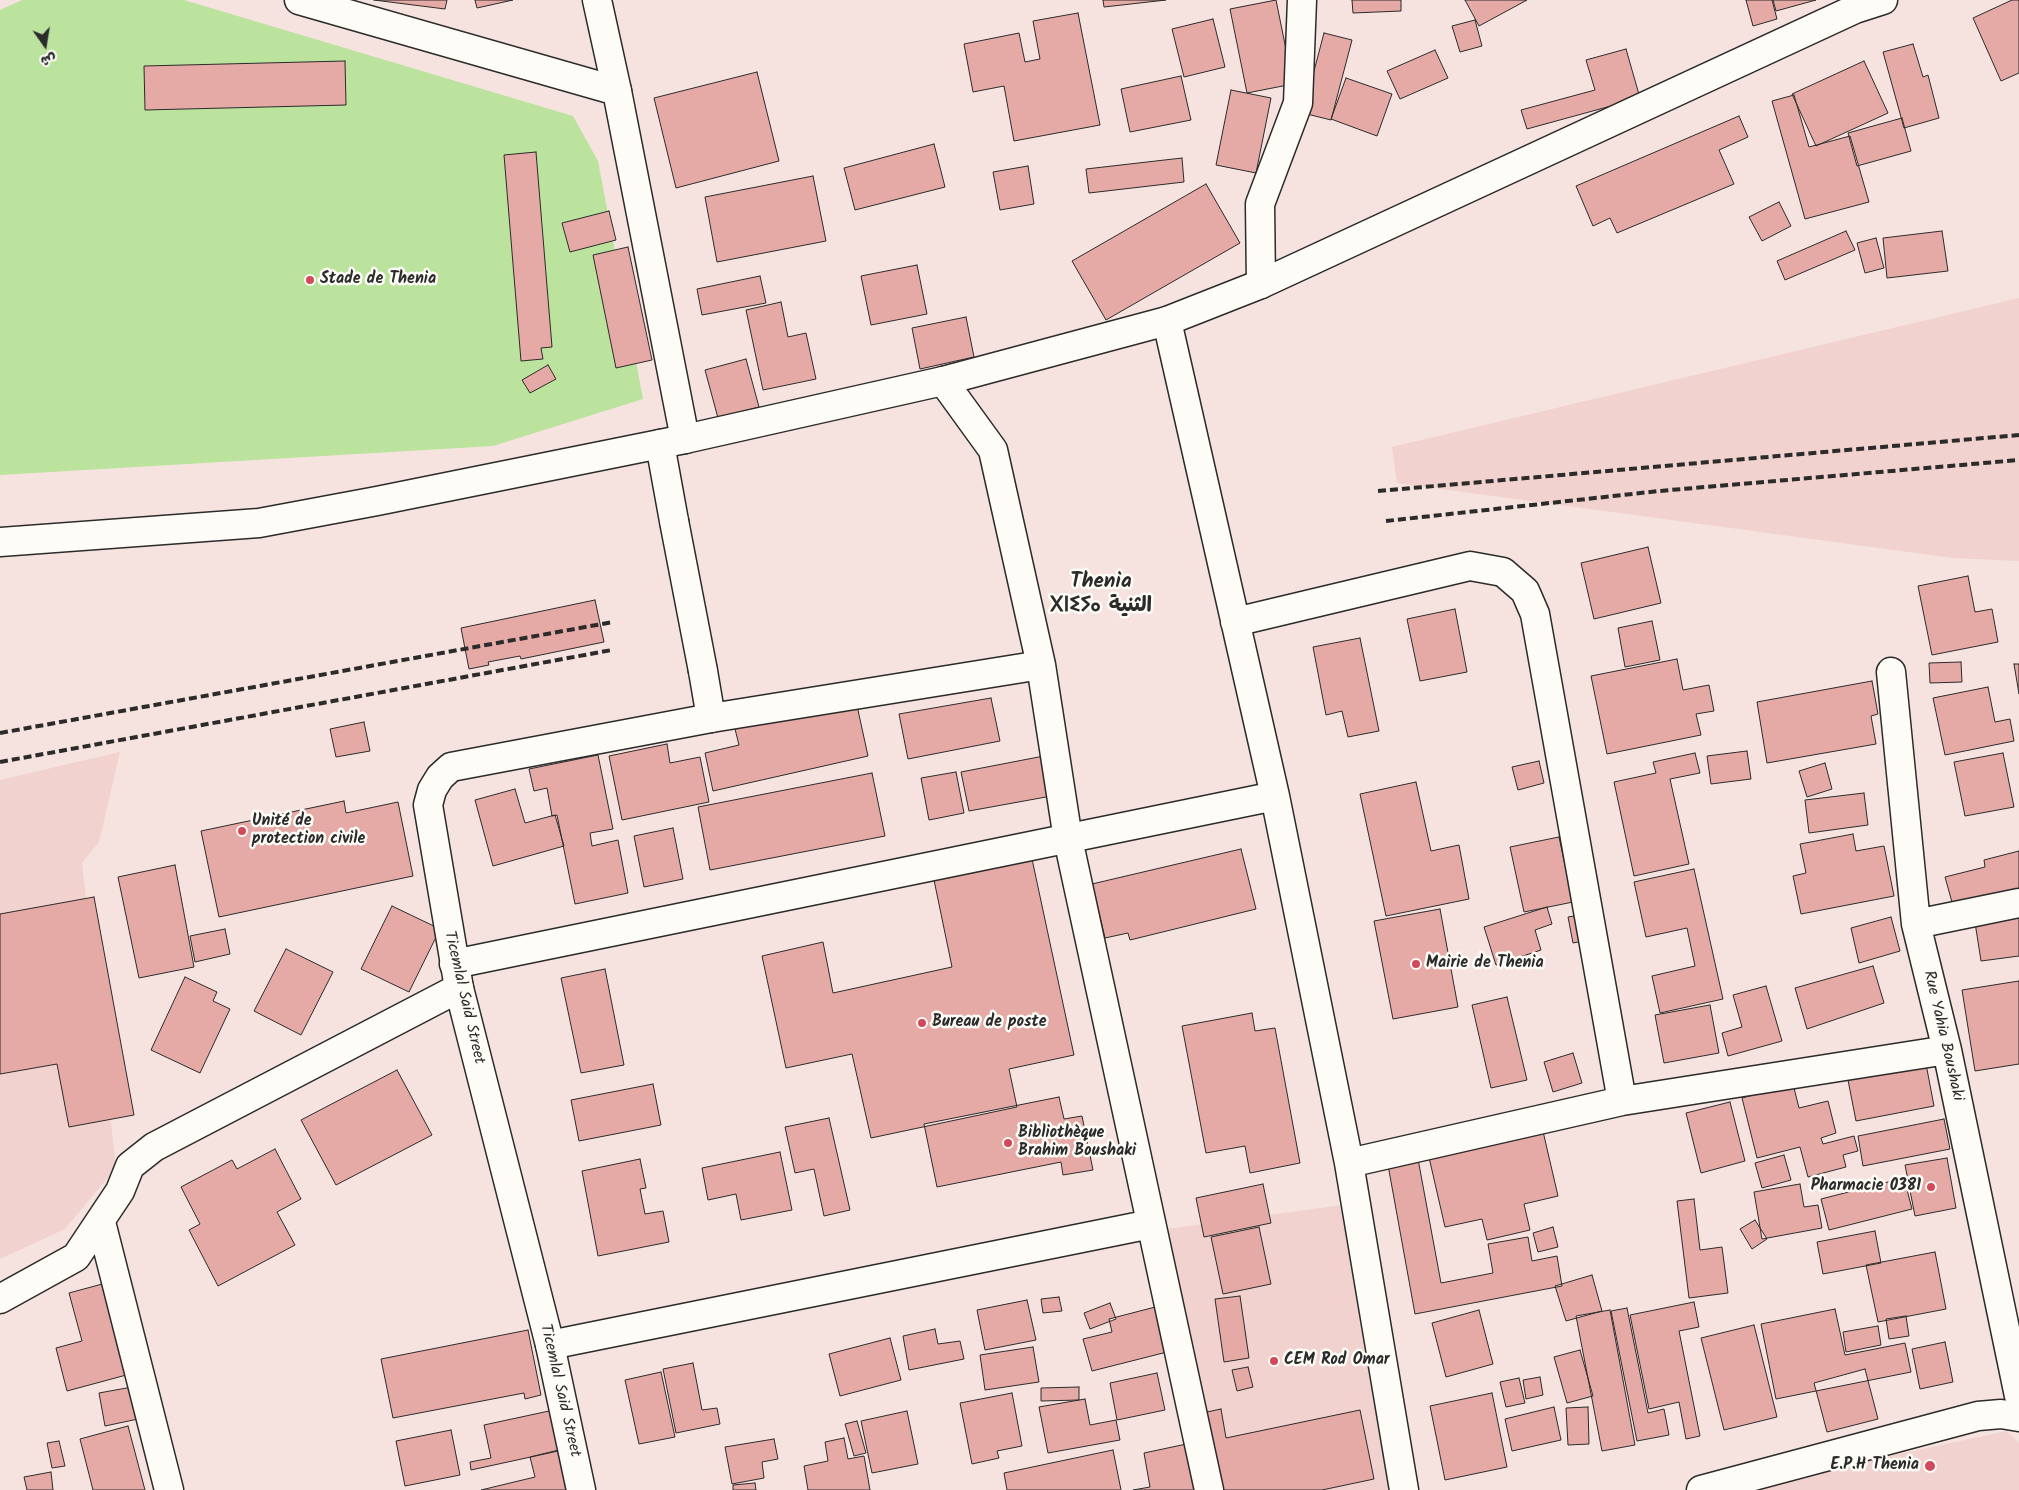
<!DOCTYPE html>
<meta charset="utf-8">
<style>
body{margin:0}
#map{position:relative;width:2019px;height:1490px;overflow:hidden;background:#f6e3df;font-family:Kalam,"Playpen Sans Arabic",sans-serif}
canvas{display:block}
.north{position:absolute;left:20px;top:20px;width:50px;height:50px;-webkit-text-stroke:4px #fdfcf7;paint-order:stroke;rotate:167deg;font-size:14px;font-weight:700;line-height:20px;text-align:center;color:#2b2b2b}
.north::after{content:'';display:block;margin:auto;width:18px;height:22px;background:#2b2b2b;clip-path:polygon(50% 0,100% 100%,50% 72%,0 100%)}
</style>
<div id="map">
<canvas width="2019" height="1490"></canvas>
<div class="north">ش</div>
</div>
<script>
const g = document.querySelector('canvas').getContext('2d');
g.lineJoin = 'round';
function fill(path, color) {
  g.fillStyle = color;
  g.fill(path, 'evenodd');
}
function shape(rows) {
  const path = new Path2D();
  for (const r of rows) {
    path.moveTo(r[0], r[1]);
    for (let i = 2; i < r.length; i += 2) path.lineTo(r[i], r[i + 1]);
  }
  return path;
}
function strokePath(path, color, width, dash) {
  g.strokeStyle = color;
  g.lineWidth = width;
  g.lineCap = dash ? 'butt' : 'round';
  g.setLineDash(dash || []);
  g.stroke(path);
}
function drawText(font, color, halo, rows, align = 'center') {
  g.font = font + ' Kalam,"Playpen Sans Arabic","Noto Sans Tifinagh",sans-serif';
  g.lineWidth = 5;
  g.setLineDash([]);
  g.textBaseline = 'middle';
  g.strokeStyle = halo;
  g.fillStyle = color;
  for (const [text, x, y, turn = 0] of rows) {
    g.save();
    g.translate(x, y);
    g.rotate((+turn || 0) * Math.PI / 180);
    g.textAlign = isNaN(turn) ? turn : align;
    if (halo) g.strokeText(text, 0, 0);
    g.fillText(text, 0, 0);
    g.restore();
  }
}
fill(shape([
 [2019,298,2019,561,1953,558,1397,483,1392,447],
 [120,752,99,842,82,863,116,1168,65,1229,0,1259,0,780],
 [1342,1205,1394,1490,1204,1490,1153,1231],
 [2007,1431,2019,1443,2019,1490,1729,1490]
]), '#f1d2ce');
fill(shape([
 [22,0,184,0,573,116,598,161,643,399,493,446,0,475,0,10]
]), '#bbe39e');
const building = shape([
 [374,0,447,0,445,9,374,0],
 [475,0,513,0,477,8,475,0],
 [1103,0,1166,0,1104,7,1103,0],
 [1276,0,1293,84,1247,93,1230,9,1276,0],
 [1352,0,1401,0,1401,11,1353,13,1352,0],
 [1465,0,1527,0,1479,26,1465,0],
 [1746,0,1772,0,1777,19,1753,26,1746,0],
 [1773,0,1816,0,1776,11,1773,0],
 [2012,0,2019,0,2019,73,2001,81,1973,18,2012,0],
 [1078,13,1100,125,1014,141,1004,86,973,92,964,44,1019,33,1025,62,1040,59,1033,21,1078,13],
 [1213,19,1225,67,1184,77,1172,29,1213,19],
 [1475,20,1482,46,1460,52,1452,26,1475,20],
 [1324,33,1352,40,1331,120,1303,113,1324,33],
 [1913,44,1923,77,1928,75,1939,118,1904,128,1883,52,1913,44],
 [1626,49,1640,98,1527,129,1521,110,1595,90,1586,60,1626,49],
 [1435,50,1448,78,1400,99,1387,71,1435,50],
 [345,61,346,105,145,110,144,66,345,61],
 [1864,61,1888,113,1816,146,1792,94,1864,61],
 [757,72,779,161,676,188,654,98,757,72],
 [1181,76,1191,120,1130,132,1121,89,1181,76],
 [1346,78,1392,94,1377,136,1331,119,1346,78],
 [1231,90,1271,98,1256,173,1216,165,1231,90],
 [1794,95,1809,147,1850,136,1869,202,1805,219,1772,101,1794,95],
 [1739,116,1748,137,1719,150,1734,184,1617,233,1610,218,1593,226,1576,186,1739,116],
 [1902,118,1911,151,1857,166,1848,133,1902,118],
 [934,144,945,187,855,210,844,168,934,144],
 [536,152,552,347,541,348,543,359,521,361,504,155,536,152],
 [1182,158,1184,182,1089,193,1086,169,1182,158],
 [1028,166,1034,204,1000,210,993,172,1028,166],
 [813,176,826,241,717,262,705,197,813,176],
 [1206,184,1240,243,1106,320,1072,261,1206,184],
 [1779,202,1791,226,1762,241,1749,217,1779,202],
 [609,211,616,240,570,252,562,223,609,211],
 [1846,231,1855,250,1785,280,1777,261,1846,231],
 [1942,231,1948,271,1887,278,1883,238,1942,231],
 [1876,238,1884,268,1865,273,1857,243,1876,238],
 [628,247,652,360,616,368,593,255,628,247],
 [917,265,927,314,871,325,861,276,917,265],
 [760,276,766,303,702,315,697,289,760,276],
 [781,302,788,337,806,333,816,379,763,390,746,310,781,302],
 [966,317,974,357,920,369,912,328,966,317],
 [746,359,759,407,718,418,705,370,746,359],
 [548,365,556,379,530,393,522,380,548,365],
 [1648,547,1661,603,1594,619,1581,563,1648,547],
 [1968,576,1975,612,1992,609,1998,642,1932,655,1918,586,1968,576],
 [595,600,604,642,521,659,520,656,488,662,489,665,469,669,461,628,595,600],
 [1455,609,1467,672,1420,681,1407,619,1455,609],
 [1652,621,1660,660,1625,667,1618,628,1652,621],
 [1360,638,1379,731,1348,737,1342,711,1326,715,1313,647,1360,638],
 [1677,659,1683,690,1709,685,1714,711,1696,714,1701,735,1607,754,1591,676,1677,659],
 [1961,662,1962,682,1930,683,1929,663,1961,662],
 [2014,664,2019,664,2019,694,2014,664],
 [1872,681,1878,714,1871,716,1876,744,1767,763,1757,702,1872,681],
 [1988,687,1995,722,2010,719,2014,741,1945,755,1933,698,1988,687],
 [991,698,1000,741,908,759,899,714,991,698],
 [856,701,868,756,713,791,705,753,739,745,734,725,856,701],
 [364,722,370,751,336,757,330,729,364,722],
 [667,744,670,763,700,757,709,802,622,820,609,756,667,744],
 [1747,751,1751,779,1711,784,1707,756,1747,751],
 [1695,753,1700,773,1670,779,1689,864,1634,876,1614,782,1656,773,1653,762,1695,753],
 [2003,753,2014,807,1965,816,1954,762,2003,753],
 [598,755,613,829,590,833,592,846,618,840,628,893,575,904,557,815,552,816,547,788,534,791,529,769,598,755],
 [1049,755,1057,795,969,811,961,772,1049,755],
 [1539,761,1544,783,1518,790,1512,767,1539,761],
 [1825,763,1832,789,1807,797,1799,771,1825,763],
 [956,772,964,813,929,820,921,778,956,772],
 [872,773,885,836,710,870,698,807,872,773],
 [1416,782,1431,851,1459,845,1469,899,1386,916,1360,794,1416,782],
 [515,789,525,823,555,815,564,846,493,866,475,800,515,789],
 [1864,793,1868,825,1809,833,1805,800,1864,793],
 [344,801,346,813,398,802,413,876,219,917,201,831,344,801],
 [673,828,683,879,644,887,634,836,673,828],
 [1853,834,1856,851,1884,846,1894,896,1801,914,1793,876,1806,873,1800,844,1853,834],
 [1559,837,1573,902,1524,912,1510,847,1559,837],
 [1241,849,1256,909,1130,940,1128,933,1105,938,1092,884,1241,849],
 [2019,851,2019,897,1955,913,1945,877,1985,867,1984,860,2019,851],
 [1032,859,1074,1055,1009,1069,1017,1107,871,1138,852,1054,786,1068,762,956,823,942,833,993,952,967,934,880,1032,859],
 [175,865,194,967,139,978,118,877,175,865],
 [1694,869,1723,999,1660,1013,1652,976,1695,966,1687,928,1646,937,1634,882,1694,869],
 [94,897,134,1115,69,1127,57,1064,0,1074,0,914,94,897],
 [392,906,440,929,409,992,361,969,392,906],
 [1547,907,1552,924,1535,930,1541,950,1496,965,1484,927,1547,907],
 [1440,909,1458,1007,1393,1019,1374,921,1440,909],
 [2019,909,2019,956,1981,961,1974,916,2019,909],
 [1600,912,1605,937,1573,943,1568,917,1600,912],
 [1891,917,1900,951,1859,963,1851,928,1891,917],
 [225,929,230,954,195,962,190,936,225,929],
 [286,949,333,972,301,1035,254,1011,286,949],
 [1873,966,1884,1003,1807,1029,1795,988,1873,966],
 [605,969,624,1065,581,1073,561,978,605,969],
 [185,977,217,992,213,1001,230,1009,200,1073,151,1050,185,977],
 [2019,981,2019,1064,1975,1071,1962,990,2019,981],
 [1766,986,1782,1041,1728,1056,1722,1033,1742,1027,1733,995,1766,986],
 [1507,997,1527,1080,1491,1088,1472,1005,1507,997],
 [1710,1005,1719,1053,1664,1063,1655,1015,1710,1005],
 [1252,1013,1255,1031,1275,1028,1300,1163,1250,1173,1245,1146,1206,1153,1182,1026,1252,1013],
 [1573,1053,1582,1083,1553,1092,1544,1062,1573,1053],
 [1926,1064,1934,1106,1856,1121,1848,1080,1926,1064],
 [397,1070,432,1135,336,1185,301,1120,397,1070],
 [653,1084,661,1125,579,1141,571,1100,653,1084],
 [1793,1084,1799,1108,1828,1101,1836,1133,1821,1138,1823,1144,1854,1136,1858,1151,1843,1155,1846,1167,1808,1177,1800,1147,1757,1158,1742,1098,1793,1084],
 [1059,1097,1064,1119,1082,1116,1093,1170,1063,1175,1061,1162,937,1187,924,1124,1059,1097],
 [1730,1102,1745,1161,1701,1173,1686,1113,1730,1102],
 [829,1118,850,1210,824,1216,814,1169,795,1173,785,1127,829,1118],
 [1944,1119,1950,1149,1863,1166,1858,1136,1944,1119],
 [1542,1127,1558,1196,1524,1204,1530,1230,1487,1240,1482,1219,1445,1227,1428,1153,1542,1127],
 [275,1149,301,1199,277,1212,295,1245,218,1286,189,1230,200,1224,181,1187,232,1160,237,1169,275,1149],
 [780,1152,792,1210,741,1220,736,1194,708,1200,702,1168,780,1152],
 [1784,1155,1791,1180,1762,1188,1755,1163,1784,1155],
 [1947,1158,1956,1208,1915,1216,1905,1165,1947,1158],
 [640,1159,646,1188,640,1189,645,1214,663,1211,669,1242,598,1256,582,1171,640,1159],
 [1418,1159,1441,1283,1493,1273,1488,1244,1528,1237,1532,1261,1557,1256,1562,1286,1415,1314,1388,1165,1418,1159],
 [1904,1178,1912,1209,1829,1230,1821,1199,1904,1178],
 [1263,1184,1271,1223,1204,1237,1196,1198,1263,1184],
 [1800,1184,1804,1207,1818,1205,1822,1228,1762,1239,1754,1192,1800,1184],
 [1694,1199,1700,1250,1722,1247,1728,1293,1689,1298,1677,1201,1694,1199],
 [1755,1220,1767,1239,1752,1249,1740,1229,1755,1220],
 [1259,1227,1271,1284,1223,1294,1211,1237,1259,1227],
 [1553,1227,1558,1247,1538,1252,1533,1233,1553,1227],
 [1875,1231,1881,1263,1823,1274,1817,1242,1875,1231],
 [1935,1252,1946,1309,1878,1322,1866,1265,1935,1252],
 [1592,1275,1602,1311,1566,1321,1555,1286,1592,1275],
 [106,1283,130,1374,67,1391,56,1348,82,1341,69,1293,106,1283],
 [1240,1296,1249,1358,1224,1362,1215,1299,1240,1296],
 [1059,1297,1062,1311,1043,1313,1041,1299,1059,1297],
 [1027,1300,1036,1340,985,1350,977,1310,1027,1300],
 [1694,1302,1699,1327,1679,1331,1700,1436,1686,1439,1679,1402,1649,1409,1630,1315,1694,1302],
 [1110,1303,1116,1319,1090,1329,1084,1313,1110,1303],
 [1163,1305,1175,1350,1092,1371,1083,1339,1112,1332,1109,1319,1163,1305],
 [1627,1308,1648,1413,1664,1409,1669,1435,1637,1441,1611,1311,1627,1308],
 [1835,1309,1845,1355,1905,1343,1911,1372,1776,1399,1761,1324,1835,1309],
 [1479,1310,1493,1364,1446,1377,1432,1323,1479,1310],
 [1610,1310,1635,1445,1602,1451,1576,1316,1610,1310],
 [1906,1316,1909,1336,1889,1339,1886,1319,1906,1316],
 [1754,1325,1777,1417,1724,1430,1701,1338,1754,1325],
 [1878,1326,1881,1345,1846,1352,1843,1332,1878,1326],
 [935,1329,938,1344,960,1341,964,1359,909,1370,903,1336,935,1329],
 [528,1330,541,1395,525,1399,524,1393,393,1418,381,1359,528,1330],
 [890,1338,901,1380,840,1396,829,1354,890,1338],
 [1945,1342,1953,1382,1920,1389,1912,1349,1945,1342],
 [1033,1347,1039,1382,985,1390,980,1355,1033,1347],
 [1580,1350,1593,1396,1567,1403,1554,1357,1580,1350],
 [693,1363,702,1410,717,1408,720,1424,676,1433,663,1369,693,1363],
 [1248,1367,1253,1387,1237,1391,1232,1370,1248,1367],
 [1865,1369,1878,1419,1827,1432,1814,1383,1865,1369],
 [661,1372,675,1437,639,1444,625,1380,661,1372],
 [1157,1373,1165,1410,1117,1420,1110,1383,1157,1373],
 [1540,1377,1543,1395,1526,1399,1523,1380,1540,1377],
 [1519,1378,1525,1403,1506,1407,1500,1382,1519,1378],
 [132,1387,138,1419,105,1426,99,1393,132,1387],
 [1079,1387,1079,1400,1041,1401,1041,1388,1079,1387],
 [1012,1393,1022,1446,997,1451,999,1458,972,1464,960,1403,1012,1393],
 [1492,1393,1507,1467,1445,1480,1430,1406,1492,1393],
 [1085,1399,1090,1425,1116,1420,1120,1440,1048,1453,1039,1407,1085,1399],
 [1554,1407,1561,1440,1512,1451,1505,1419,1554,1407],
 [1588,1407,1589,1444,1568,1445,1566,1408,1588,1407],
 [563,1408,572,1448,471,1470,470,1462,491,1458,484,1425,563,1408],
 [1221,1409,1226,1438,1360,1410,1374,1479,1322,1490,1214,1490,1198,1414,1221,1409],
 [907,1411,918,1464,872,1473,861,1421,907,1411],
 [857,1421,866,1453,854,1456,845,1424,857,1421],
 [128,1426,145,1490,93,1490,80,1439,128,1426],
 [451,1430,460,1475,405,1486,396,1441,451,1430],
 [844,1438,848,1459,864,1456,870,1490,808,1490,804,1466,828,1461,825,1442,844,1438],
 [774,1439,778,1459,762,1462,764,1478,732,1484,725,1447,774,1439],
 [59,1441,65,1466,52,1468,47,1443,59,1441],
 [1196,1442,1206,1490,1133,1490,1150,1487,1144,1453,1196,1442],
 [579,1445,590,1490,481,1490,535,1477,530,1457,579,1445],
 [1113,1450,1121,1490,1007,1490,1004,1473,1113,1450],
 [51,1472,53,1490,27,1490,24,1477,51,1472],
 [755,1483,756,1490,733,1490,733,1485,755,1483]
]);
fill(building, '#e5aaa6');
strokePath(building, '#2b2b2b', 1);
const minor = shape([
 [597,0,617,91],
 [1261,284,1260,204,1298,103,1302,0],
 [1167,321,1275,796,1349,1163,1404,1490],
 [943,381,993,450,1041,665,1068,839,1209,1490],
 [660,444,674,521],
 [1235,622,1470,566,1503,572,1525,591,1535,614,1622,1101],
 [703,671,711,718,1041,665],
 [1891,672,1916,924,1947,1050,2019,1396],
 [1916,924,2019,903],
 [454,964,1275,796],
 [1349,1163,1622,1101,1947,1050],
 [101,1222,169,1490],
 [0,1299,76,1257,120,1191,130,1166,154,1147,459,988],
 [550,1345,1151,1224],
 [1701,1490,1978,1416,2001,1414,2019,1417]
]);
const secondary = shape([
 [299,0,617,91,685,439],
 [581,1490,550,1345,459,988,428,805,432,790,440,777,451,767,711,718]
]);
const primary = shape([
 [0,542,259,523,377,501,685,439,943,381,1167,321,1261,284,1855,9,1883,0]
]);
strokePath(minor, '#2b2b2b', 31);
strokePath(secondary, '#2b2b2b', 31);
strokePath(primary, '#2b2b2b', 31);
strokePath(minor, '#fdfcf7', 28);
strokePath(secondary, '#fdfcf7', 28);
strokePath(primary, '#fdfcf7', 28);
strokePath(shape([
 [1378,491,2019,435],
 [1386,521,1659,491,2019,460],
 [0,733,613,622],
 [0,762,612,650]
]), '#2b2b2b', 4, [8, 4]);
const minorBridge = shape([
 [674,521,703,671]
]);
strokePath(minorBridge, '#2b2b2b', 31, []);
strokePath(minorBridge, '#fdfcf7', 28);
for (const [x, y, r, color] of [
 [310,280,5,"#d1495b"],
 [242,831,5,"#d1495b"],
 [1416,964,5,"#d1495b"],
 [922,1023,5,"#d1495b"],
 [1008,1143,5,"#d1495b"],
 [1931,1187,5,"#d1495b"],
 [1274,1361,5,"#d1495b"],
 [1930,1466,6,"#d1495b"]
]) {
  const dot = new Path2D();
  dot.arc(x, y, r, 0, 2 * Math.PI);
  g.fillStyle = color;
  g.fill(dot);
  strokePath(dot, '#fdfcf7', 2);
}
drawText('bold 16px', '#2b2b2b', '#fdfcf7', [
 ["Stade de Thenia",320,280],
 ["Unité de",252,822],
 ["protection civile",252,840],
 ["Mairie de Thenia",1426,964],
 ["Bureau de poste",932,1023],
 ["Bibliothèque",1018,1134],
 ["Brahim Boushaki",1018,1152],
 ["Pharmacie 0381",1921,1187,"right"],
 ["CEM Rod Omar",1284,1361],
 ["E.P.H Thenia",1919,1466,"right"]
], 'left');
drawText('16px', '#2b2b2b', '#fdfcf7', [
 ["Ticemlal Said Street",463,998,77],
 ["Rue Yahia Boushaki",1942,1036,77],
 ["Ticemlal Said Street",559,1391,77]
]);
drawText('bold 21px', '#2b2b2b', '#fdfcf7', [
 ["Thenia",1101,583],
 ["ⵝⵏⵉⵢⴰ الثنية",1101,607]
]);
</script>
